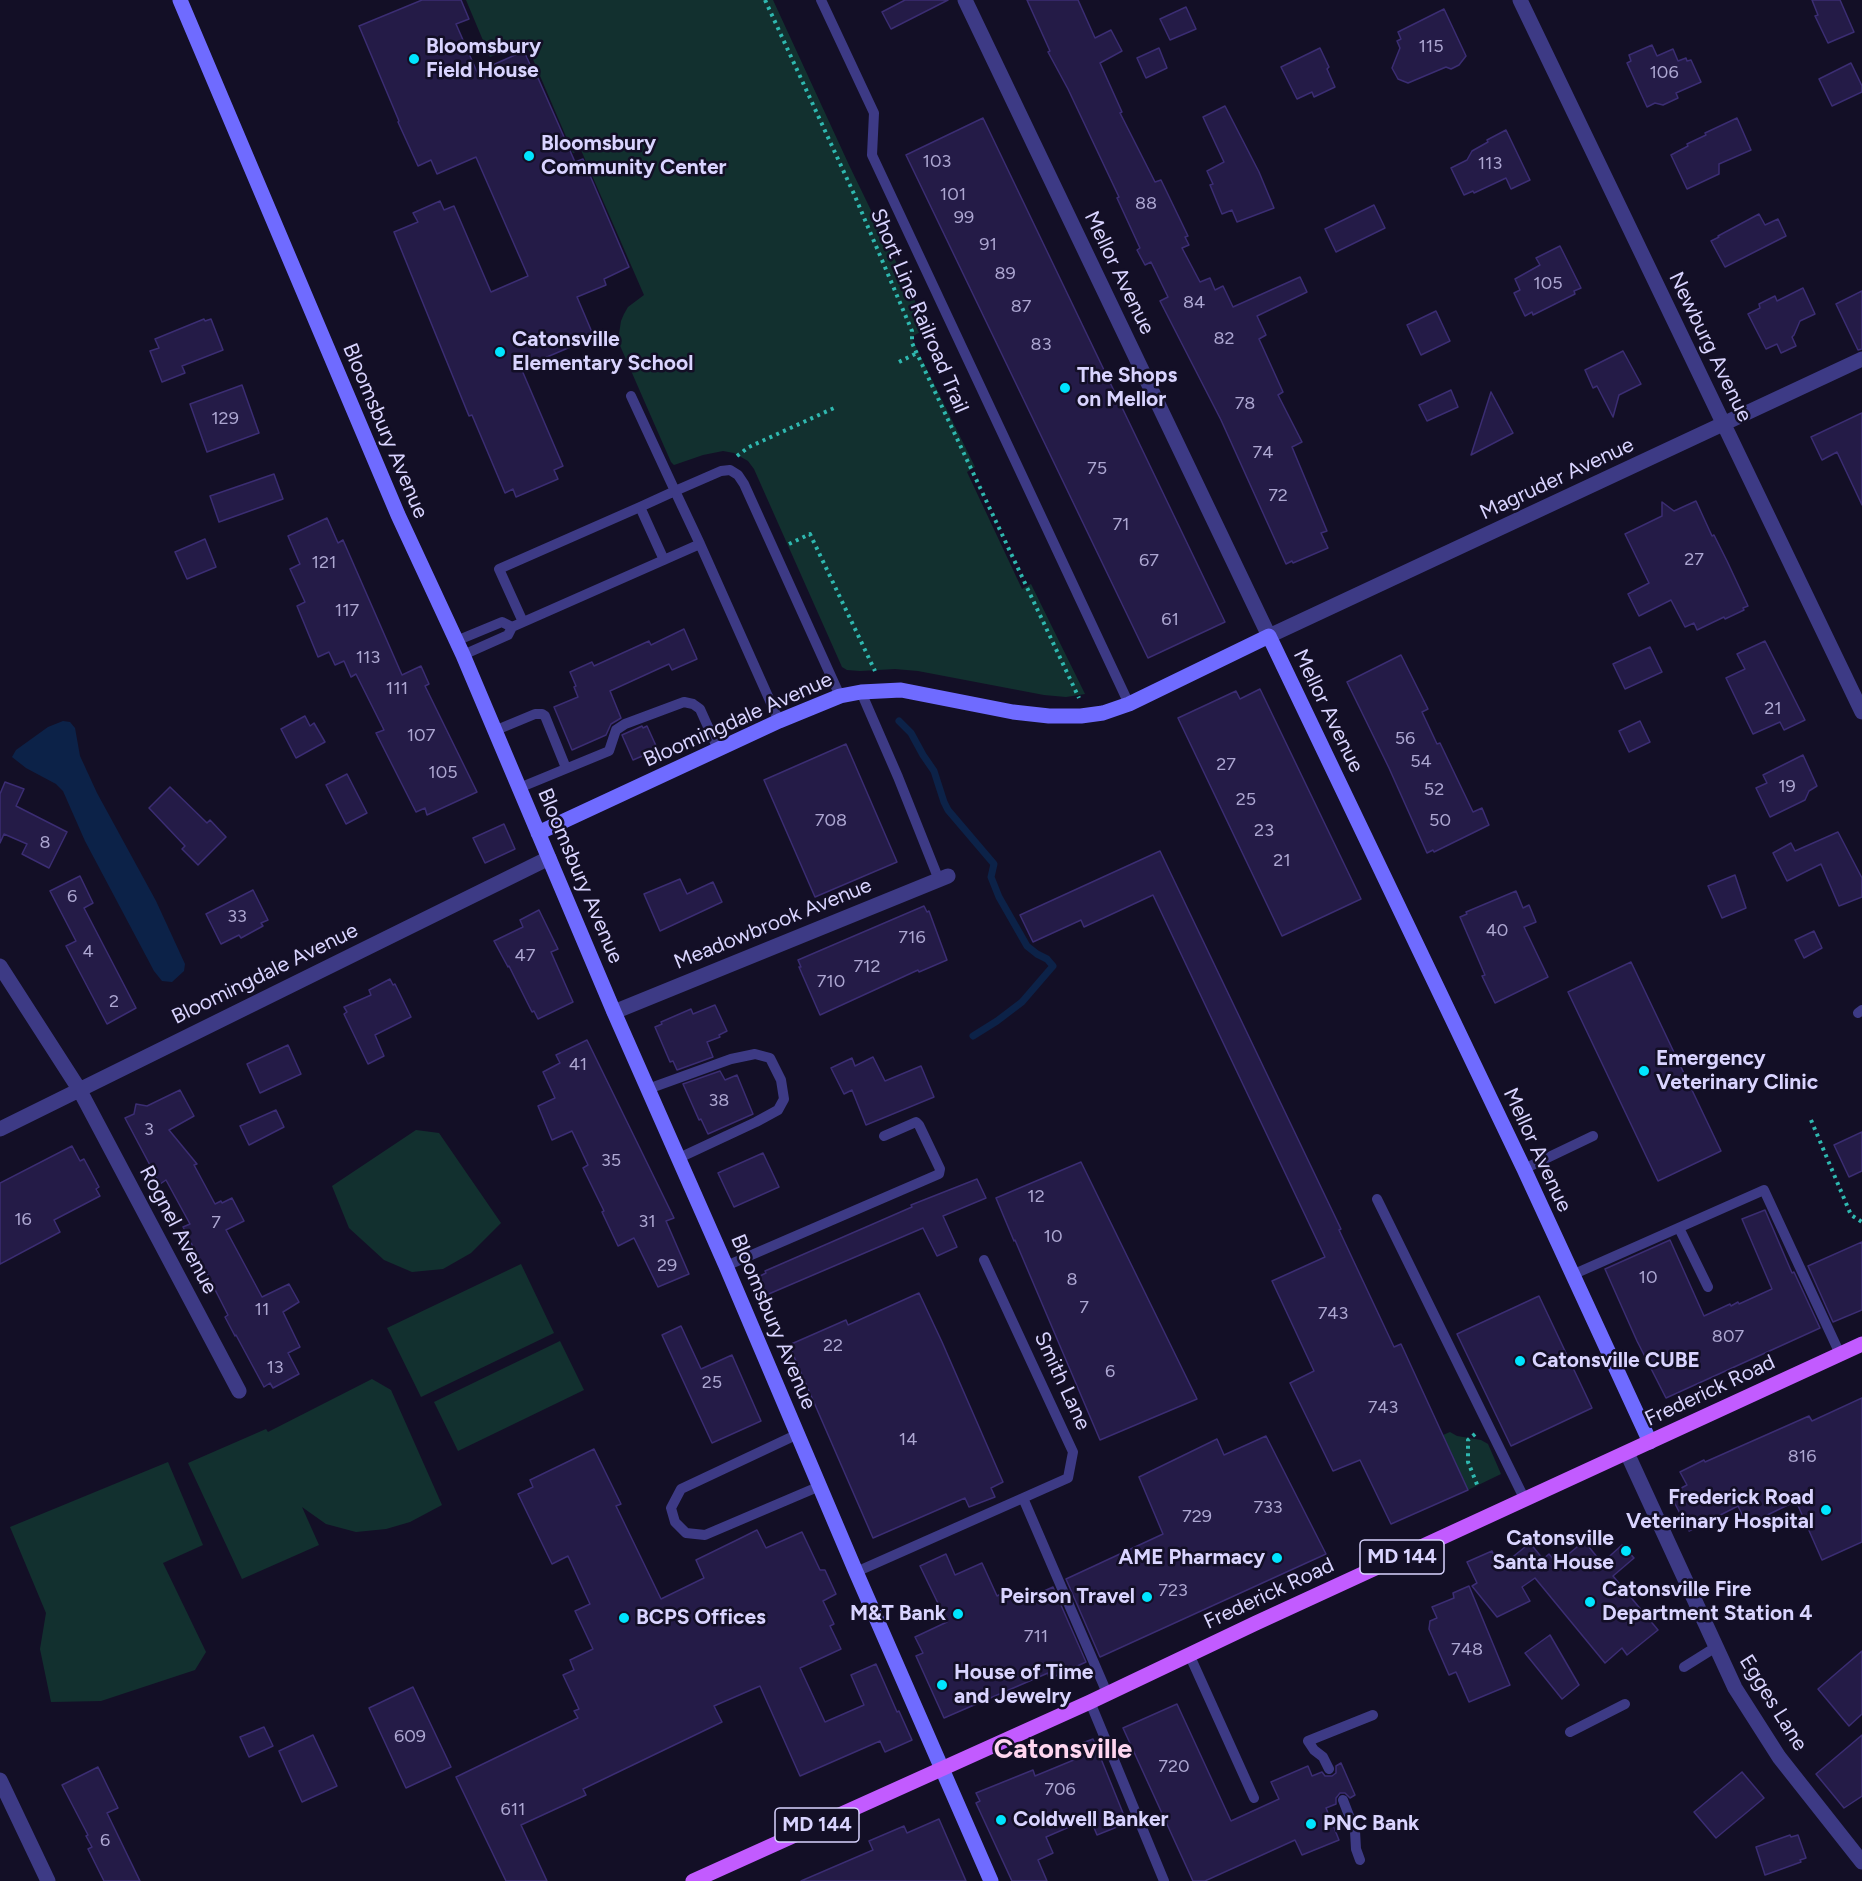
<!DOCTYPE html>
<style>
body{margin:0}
canvas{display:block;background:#130f26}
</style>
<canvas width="1862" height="1881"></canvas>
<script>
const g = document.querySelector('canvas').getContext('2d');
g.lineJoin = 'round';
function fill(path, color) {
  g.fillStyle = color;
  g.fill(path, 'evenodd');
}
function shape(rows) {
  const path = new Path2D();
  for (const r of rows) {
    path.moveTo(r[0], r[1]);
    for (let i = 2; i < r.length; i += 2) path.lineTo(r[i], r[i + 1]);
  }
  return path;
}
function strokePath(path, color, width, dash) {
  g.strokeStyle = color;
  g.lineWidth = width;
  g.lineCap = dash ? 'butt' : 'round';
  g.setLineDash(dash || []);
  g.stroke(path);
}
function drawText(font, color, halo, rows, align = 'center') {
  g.font = font + ' Figtree,sans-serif';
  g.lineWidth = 5;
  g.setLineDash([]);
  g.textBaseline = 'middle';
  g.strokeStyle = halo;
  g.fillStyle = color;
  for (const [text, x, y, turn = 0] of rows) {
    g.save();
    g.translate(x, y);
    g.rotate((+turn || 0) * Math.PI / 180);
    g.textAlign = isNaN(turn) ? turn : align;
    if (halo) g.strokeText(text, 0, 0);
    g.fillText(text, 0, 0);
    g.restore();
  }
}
fill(shape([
 [466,0,773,0,849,165,928,328,911,337,975,467,967,472,1022,589,1031,584,1085,694,1066,697,1044,695,918,671,895,669,860,671,847,670,842,667,754,469,748,461,734,453,723,451,703,455,674,465,671,462,618,341,621,321,624,314,628,307,644,295,581,150,573,153,526,43,490,57],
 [416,1130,439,1133,501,1223,471,1253,443,1269,412,1272,384,1260,349,1228,332,1186],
 [521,1264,554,1333,421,1397,387,1328],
 [560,1341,584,1390,458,1451,434,1402],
 [372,1379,391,1390,442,1505,410,1522,386,1529,356,1532,326,1524,302,1507,319,1545,242,1579,188,1463,266,1429,268,1432],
 [1450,1432,1457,1436,1481,1440,1488,1444,1501,1474,1468,1490,1443,1435],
 [168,1462,203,1545,163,1563,206,1652,195,1670,101,1701,51,1702,40,1649,46,1613,10,1527]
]), '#12302f');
fill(shape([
 [63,721,70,722,75,728,80,756,97,793,156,901,185,964,184,971,172,982,162,981,154,971,85,841,63,791,56,784,26,768,12,757,16,750,48,727]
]), '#0c2248');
strokePath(shape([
 [899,721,911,733,923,755,934,771,944,802,948,810,994,864,991,877,999,897,1027,946,1037,954,1047,959,1053,966,1022,1002,997,1021,973,1036]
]), '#0c2248', 7);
const building = shape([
 [422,0,461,0,469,19,456,24,477,72,524,51,536,78,538,78,575,162,583,159,629,267,604,279,606,285,577,297,594,337,521,368,563,466,554,470,558,479,516,497,513,489,505,493,472,415,469,416,394,232,418,222,413,213,440,201,444,210,454,206,491,292,528,276,476,157,437,174,431,160,418,166,398,122,399,121,359,26,422,0],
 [905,0,948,0,891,29,882,12,905,0],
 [1027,0,1078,0,1095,38,1111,30,1122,51,1100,63,1122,112,1120,113,1155,182,1161,180,1188,236,1185,237,1189,245,1182,248,1200,282,1210,278,1215,290,1223,286,1233,307,1300,277,1307,292,1257,316,1266,335,1259,339,1283,392,1278,395,1302,442,1292,447,1327,531,1321,533,1328,548,1293,563,1292,561,1286,564,1221,420,1160,301,1168,297,1151,262,1145,265,1137,250,1140,248,1117,198,1119,197,1068,89,1048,52,1050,51,1027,0],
 [1812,0,1840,0,1854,32,1828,43,1815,16,1818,15,1812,0],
 [1186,7,1196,29,1170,40,1160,19,1186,7],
 [1444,9,1466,56,1459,65,1451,69,1446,67,1408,83,1398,79,1392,68,1400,48,1397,41,1401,39,1398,32,1444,9],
 [1652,45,1657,56,1673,49,1678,61,1686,58,1687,61,1691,60,1701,82,1676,93,1678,98,1663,105,1655,103,1647,107,1627,63,1631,61,1629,55,1652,45],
 [1159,48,1167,68,1146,78,1137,58,1159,48],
 [1320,48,1329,67,1327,69,1335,87,1314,97,1312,92,1297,99,1281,67,1320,48],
 [1851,63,1862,86,1862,92,1832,106,1819,79,1851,63],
 [1225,106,1259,172,1274,208,1237,222,1232,210,1222,214,1210,185,1213,184,1207,171,1224,162,1203,117,1225,106],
 [983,118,1225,622,1148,658,906,155,983,118],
 [1737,118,1751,150,1719,164,1719,174,1687,189,1671,155,1688,146,1687,144,1706,135,1705,133,1737,118],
 [1506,130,1530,180,1511,189,1506,178,1474,193,1473,191,1464,195,1451,168,1467,160,1472,151,1488,142,1487,140,1506,130],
 [1374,205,1385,228,1336,252,1325,229,1374,205],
 [1759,214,1765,225,1778,219,1786,236,1725,267,1711,241,1719,237,1718,236,1759,214],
 [1560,246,1581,288,1574,291,1575,294,1533,315,1532,312,1525,316,1514,293,1520,290,1515,279,1540,265,1536,258,1560,246],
 [1803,288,1815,314,1800,321,1794,335,1792,337,1796,346,1781,353,1777,344,1766,349,1748,314,1760,308,1759,304,1775,296,1777,301,1803,288],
 [1862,291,1862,349,1858,350,1836,304,1862,291],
 [1436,311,1450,341,1421,355,1407,325,1436,311],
 [204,319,205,321,211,319,223,350,182,366,185,373,162,382,150,351,159,348,155,339,204,319],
 [1623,351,1641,384,1619,395,1613,417,1597,386,1593,388,1585,370,1623,351],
 [242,385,259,433,207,452,190,404,242,385],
 [1451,390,1458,407,1427,421,1419,405,1451,390],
 [1491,392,1513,433,1471,455,1491,392],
 [1862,413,1862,505,1837,452,1822,460,1811,437,1862,413],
 [274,474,283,499,219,522,210,496,274,474],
 [1696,501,1712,536,1714,535,1727,561,1748,606,1743,608,1744,610,1725,619,1724,617,1697,630,1694,623,1685,627,1671,600,1639,616,1628,594,1649,583,1625,534,1662,516,1662,502,1674,511,1696,501],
 [327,518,338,543,343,540,402,675,421,666,429,684,425,686,477,792,427,815,425,808,416,812,376,733,384,730,356,674,351,677,344,661,335,665,329,652,318,657,297,606,305,602,290,569,300,564,288,536,327,518],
 [205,539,216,567,187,579,175,552,205,539],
 [684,629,697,659,672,670,669,664,610,691,621,718,611,724,606,735,572,750,554,707,578,697,574,687,576,686,570,672,592,662,594,666,649,641,651,645,684,629],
 [1765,641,1805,720,1784,730,1780,722,1753,734,1726,678,1745,669,1737,654,1765,641],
 [1650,647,1662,672,1625,689,1613,664,1650,647],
 [1401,655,1428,709,1422,712,1437,744,1440,743,1473,812,1482,808,1489,825,1434,852,1433,850,1427,853,1389,768,1347,682,1401,655],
 [1260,689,1361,899,1282,936,1178,718,1236,691,1240,699,1260,689],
 [305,716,310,726,314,723,325,742,296,758,281,729,305,716],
 [1640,721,1650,742,1629,752,1619,731,1640,721],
 [642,726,643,728,647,726,657,748,653,749,654,751,633,760,622,735,642,726],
 [846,744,897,862,815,897,764,780,846,744],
 [1803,755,1817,786,1809,791,1805,800,1770,817,1756,788,1767,783,1763,775,1803,755],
 [347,774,367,813,346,824,326,785,347,774],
 [5,782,24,789,16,806,67,832,49,868,22,854,27,844,4,834,0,843,0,794,5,782],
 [170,787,207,823,210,820,226,837,198,865,182,849,185,846,149,808,170,787],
 [504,824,515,849,485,863,473,838,504,824],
 [1838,832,1862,878,1862,897,1839,906,1821,864,1787,881,1773,853,1791,843,1795,851,1838,832],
 [1160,851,1341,1229,1339,1230,1394,1347,1401,1344,1468,1490,1391,1524,1360,1460,1333,1471,1290,1383,1314,1371,1272,1281,1325,1257,1153,895,1084,927,1081,920,1033,942,1020,915,1160,851],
 [1735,875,1746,908,1722,918,1708,886,1735,875],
 [80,876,93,903,84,908,136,1008,107,1024,66,946,76,941,50,891,80,876],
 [680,879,687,894,713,882,722,902,660,931,644,894,680,879],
 [253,890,268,920,261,923,263,926,241,938,239,935,221,944,206,914,253,890],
 [1516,891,1523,908,1529,905,1536,922,1524,927,1548,977,1495,1003,1482,976,1485,975,1460,917,1467,914,1466,912,1516,891],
 [924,906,927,912,929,911,947,960,919,972,918,970,820,1015,799,967,801,967,798,960,924,906],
 [539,910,558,949,551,952,573,1002,538,1019,534,1011,532,1012,509,966,508,967,494,941,523,927,520,920,539,910],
 [1814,931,1822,948,1804,958,1795,940,1814,931],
 [1631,962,1721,1151,1658,1181,1568,992,1631,962],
 [390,979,393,985,395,984,411,1017,375,1035,384,1056,368,1064,344,1014,347,1012,344,1007,371,995,369,990,390,979],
 [715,1005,727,1031,719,1035,720,1037,707,1042,713,1057,677,1070,673,1061,670,1062,655,1027,662,1024,661,1022,691,1009,693,1014,715,1005],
 [587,1040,674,1218,666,1221,689,1274,658,1287,634,1238,618,1246,602,1212,604,1211,583,1168,588,1165,572,1131,552,1140,538,1106,555,1098,543,1072,560,1063,556,1055,587,1040],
 [288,1045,301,1074,260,1093,247,1064,288,1045],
 [873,1057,885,1081,921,1066,934,1097,866,1125,852,1090,844,1094,831,1068,852,1058,855,1066,873,1057],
 [720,1071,725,1080,737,1075,753,1114,708,1134,701,1119,699,1120,683,1084,720,1071],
 [180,1090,194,1116,169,1130,197,1164,194,1165,215,1204,221,1201,222,1203,232,1198,244,1221,226,1230,262,1297,289,1284,299,1302,283,1312,300,1347,288,1353,299,1374,273,1388,270,1383,264,1387,236,1335,235,1336,225,1317,228,1315,183,1227,190,1224,166,1180,160,1184,125,1118,134,1114,136,1104,147,1106,180,1090],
 [276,1110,284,1127,249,1145,240,1126,276,1110],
 [1862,1132,1862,1171,1849,1177,1834,1145,1862,1132],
 [72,1146,80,1161,84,1159,99,1187,96,1189,100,1196,54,1220,60,1232,0,1264,0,1183,72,1146],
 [763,1153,779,1187,734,1207,718,1173,763,1153],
 [1081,1162,1197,1399,1100,1440,1015,1240,1014,1241,996,1198,1081,1162],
 [977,1179,986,1198,943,1216,957,1247,937,1256,923,1228,764,1296,756,1278,766,1273,765,1271,912,1207,911,1205,977,1179],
 [1765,1210,1792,1273,1794,1272,1820,1328,1666,1398,1637,1341,1605,1269,1670,1240,1704,1316,1730,1304,1731,1306,1738,1302,1739,1304,1772,1289,1742,1219,1765,1210],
 [1862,1242,1862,1310,1833,1322,1808,1266,1862,1242],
 [919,1293,942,1342,1003,1482,991,1488,995,1497,969,1507,965,1498,873,1538,789,1345,846,1320,848,1325,919,1293],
 [1539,1296,1592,1408,1511,1446,1457,1334,1539,1296],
 [681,1326,701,1369,732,1355,761,1421,712,1443,662,1335,681,1326],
 [1862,1398,1862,1542,1822,1560,1796,1501,1747,1525,1738,1506,1689,1531,1670,1494,1687,1485,1680,1472,1704,1460,1705,1462,1809,1416,1812,1421,1862,1398],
 [1266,1436,1326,1554,1100,1657,1066,1579,1163,1534,1139,1477,1217,1439,1224,1455,1266,1436],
 [594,1449,621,1504,616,1506,661,1599,704,1578,696,1560,741,1538,757,1530,766,1548,802,1532,820,1570,825,1570,836,1594,823,1601,834,1624,830,1626,841,1649,800,1668,825,1722,864,1705,851,1675,876,1664,897,1712,899,1711,912,1740,885,1752,880,1741,800,1776,760,1686,714,1706,722,1722,583,1789,586,1795,521,1825,547,1881,506,1881,456,1777,578,1718,574,1711,579,1709,563,1675,574,1670,570,1660,593,1649,575,1611,590,1604,568,1556,552,1564,518,1494,533,1487,530,1480,594,1449],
 [1584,1541,1602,1563,1622,1545,1634,1558,1613,1576,1658,1630,1627,1655,1622,1648,1605,1663,1535,1578,1522,1587,1530,1601,1497,1617,1472,1586,1477,1583,1467,1562,1492,1551,1499,1568,1530,1543,1543,1559,1549,1554,1557,1564,1584,1541],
 [946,1554,955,1575,982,1563,997,1596,1009,1590,1015,1604,1053,1587,1086,1662,1049,1679,1048,1673,944,1718,916,1656,923,1653,915,1637,947,1622,920,1566,946,1554],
 [1469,1586,1510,1685,1469,1702,1456,1672,1449,1675,1429,1629,1430,1621,1437,1618,1432,1607,1454,1598,1453,1593,1469,1586],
 [1550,1635,1579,1685,1562,1699,1525,1653,1550,1635],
 [1862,1651,1862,1714,1849,1726,1818,1689,1862,1651],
 [413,1687,451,1767,406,1788,369,1708,413,1687],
 [1177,1704,1231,1821,1279,1799,1271,1782,1308,1766,1312,1776,1322,1772,1325,1776,1332,1776,1336,1773,1336,1766,1341,1763,1355,1795,1350,1798,1345,1793,1340,1793,1336,1798,1336,1804,1326,1808,1339,1840,1302,1855,1295,1840,1205,1881,1193,1881,1123,1728,1177,1704],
 [264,1727,273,1746,249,1757,240,1737,264,1727],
 [313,1735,337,1786,302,1802,279,1751,313,1735],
 [1862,1735,1862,1796,1844,1808,1816,1774,1862,1735],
 [1093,1739,1127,1823,1097,1835,1090,1818,1046,1837,1053,1853,1038,1860,1047,1881,1012,1881,976,1803,980,1801,976,1793,1033,1770,1035,1776,1081,1757,1077,1745,1093,1739],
 [98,1767,118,1808,107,1813,140,1881,104,1881,88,1849,92,1847,86,1836,88,1835,62,1785,98,1767],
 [1742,1772,1764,1798,1716,1838,1694,1812,1742,1772],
 [939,1819,966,1881,801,1881,873,1850,869,1841,904,1826,907,1833,939,1819],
 [1790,1835,1791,1837,1798,1835,1806,1858,1800,1860,1801,1862,1765,1875,1756,1847,1790,1835]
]);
fill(building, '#241b47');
strokePath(building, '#3b2d73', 1.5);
strokePath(shape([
 [765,0,854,194,912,331,912,343,1079,698],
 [899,362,917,353],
 [737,456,749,447,834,408],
 [789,544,810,534,875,671],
 [1811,1120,1851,1215,1862,1222],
 [1475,1434,1468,1440,1468,1462,1478,1487]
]), '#2fb8b0', 4, [3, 4.5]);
strokePath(shape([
 [821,0,874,113,872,155,1129,704],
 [631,396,675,491,721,471,730,470,738,475,744,484,840,696],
 [640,507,664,560],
 [523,622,499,569,640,507,675,491,700,544],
 [456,641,502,622,512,627],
 [463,655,508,635,512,627,700,544,779,721],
 [861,692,898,777,939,880],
 [494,731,535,714,542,714,545,716,566,768],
 [519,788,609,751,616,730,625,724,684,702,693,704,700,709,718,749],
 [1858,1013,1862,1010],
 [648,1089,731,1059,755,1054,770,1058,781,1080,784,1099,778,1110,756,1122,679,1158],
 [1524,1169,1593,1136],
 [1377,1199,1525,1500],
 [1679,1228,1708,1287],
 [984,1260,1073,1452,1068,1478,1023,1498,1107,1693],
 [726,1266,939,1174,940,1169,919,1125,916,1122,884,1136],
 [1572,1275,1764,1190,1840,1354],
 [798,1434,681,1489,671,1508,675,1522,686,1533,705,1535,820,1486],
 [856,1572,1023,1498],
 [1189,1654,1254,1798],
 [1684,1667,1716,1647],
 [1090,1702,1164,1881],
 [1570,1732,1625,1704],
 [1329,1769,1323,1757,1314,1750,1308,1741,1373,1715],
 [1343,1800,1355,1831,1356,1849,1360,1860]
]), '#3d3a85', 10);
strokePath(shape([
 [965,0,1269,636,1862,359],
 [1520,0,1862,712],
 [0,966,79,1089,239,1391],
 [614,1012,948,876],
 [0,1129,549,858],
 [1627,1453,1735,1688,1779,1757,1862,1862],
 [0,1780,48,1881]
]), '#3d3a85', 15);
strokePath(shape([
 [180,0,398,515,463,655,614,1012,726,1266,856,1572,991,1881],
 [538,833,779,721,840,696,861,692,901,690,1013,712,1049,716,1081,716,1103,713,1129,704,1269,636,1524,1169,1650,1442]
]), '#6f6bff', 15);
strokePath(shape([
 [693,1881,1090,1702,1256,1623,1862,1344]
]), '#c25bff', 15);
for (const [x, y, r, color] of [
 [414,59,6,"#00e5ff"],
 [529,156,6,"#00e5ff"],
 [500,352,6,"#00e5ff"],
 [1065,388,6,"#00e5ff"],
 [1644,1071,6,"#00e5ff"],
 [1520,1361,6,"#00e5ff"],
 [1826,1510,6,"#00e5ff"],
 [1626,1551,6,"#00e5ff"],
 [1277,1558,6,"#00e5ff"],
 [1147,1597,6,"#00e5ff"],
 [1590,1602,6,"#00e5ff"],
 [958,1614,6,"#00e5ff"],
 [624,1618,6,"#00e5ff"],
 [942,1685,6,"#00e5ff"],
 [1001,1820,6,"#00e5ff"],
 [1311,1824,6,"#00e5ff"]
]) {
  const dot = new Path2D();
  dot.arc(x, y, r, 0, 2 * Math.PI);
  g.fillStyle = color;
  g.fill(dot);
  strokePath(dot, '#130f26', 2);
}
drawText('18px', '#aca6d1', null, [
 ["115",1431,47],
 ["106",1664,73],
 ["103",937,162],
 ["113",1490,164],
 ["101",953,195],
 ["88",1146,204],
 ["99",964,218],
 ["91",988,245],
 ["89",1005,274],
 ["105",1548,284],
 ["84",1194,303],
 ["87",1021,307],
 ["82",1224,339],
 ["83",1041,345],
 ["78",1245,404],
 ["129",225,419],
 ["74",1263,453],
 ["75",1097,469],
 ["72",1278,496],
 ["71",1121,525],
 ["27",1694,560],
 ["67",1149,561],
 ["121",324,563],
 ["117",347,611],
 ["61",1170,620],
 ["113",368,658],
 ["111",397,689],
 ["21",1773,709],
 ["107",421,736],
 ["56",1405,739],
 ["54",1421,762],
 ["27",1226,765],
 ["105",443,773],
 ["19",1787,787],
 ["52",1434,790],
 ["25",1246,800],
 ["708",831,821],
 ["50",1440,821],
 ["23",1264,831],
 ["8",45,843],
 ["21",1282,861],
 ["6",72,897],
 ["33",237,917],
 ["40",1497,931],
 ["716",912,938],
 ["4",88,952],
 ["47",525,956],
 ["712",867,967],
 ["710",831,982],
 ["2",114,1002],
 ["41",578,1065],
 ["38",719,1101],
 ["3",149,1130],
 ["35",611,1161],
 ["12",1036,1197],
 ["16",23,1220],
 ["31",647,1222],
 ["7",216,1223],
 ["10",1053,1237],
 ["29",667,1266],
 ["10",1648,1278],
 ["8",1072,1280],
 ["7",1084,1308],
 ["11",262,1310],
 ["743",1333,1314],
 ["807",1728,1337],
 ["22",833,1346],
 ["13",275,1368],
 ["6",1110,1372],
 ["25",712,1383],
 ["743",1383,1408],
 ["14",908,1440],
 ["816",1802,1457],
 ["733",1268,1508],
 ["729",1197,1517],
 ["723",1173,1591],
 ["711",1036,1637],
 ["748",1467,1650],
 ["609",410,1737],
 ["720",1174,1767],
 ["706",1060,1790],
 ["611",513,1810],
 ["6",105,1841]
]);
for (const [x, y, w] of [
 [1402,1557,84],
 [817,1825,84]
]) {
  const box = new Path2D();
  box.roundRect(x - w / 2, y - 17, w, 34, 4.5);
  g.fillStyle = '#130f26';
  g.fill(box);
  strokePath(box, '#d9d4ff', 1.5);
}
drawText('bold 20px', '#d9d4ff', null, [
 ["MD 144",1402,1557],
 ["MD 144",817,1825]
]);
drawText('bold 21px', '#d9d4ff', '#130f26', [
 ["Bloomsbury",426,47],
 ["Field House",426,71],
 ["Bloomsbury",541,144],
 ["Community Center",541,168],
 ["Catonsville",512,340],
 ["Elementary School",512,364],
 ["The Shops",1077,376],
 ["on Mellor",1077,400],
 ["Emergency",1656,1059],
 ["Veterinary Clinic",1656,1083],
 ["Catonsville CUBE",1532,1361],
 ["Frederick Road",1814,1498,"right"],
 ["Veterinary Hospital",1814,1522,"right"],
 ["Catonsville",1614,1539,"right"],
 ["Santa House",1614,1563,"right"],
 ["AME Pharmacy",1265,1558,"right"],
 ["Catonsville Fire",1602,1590],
 ["Department Station 4",1602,1614],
 ["Peirson Travel",1135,1597,"right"],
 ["M&T Bank",946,1614,"right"],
 ["BCPS Offices",636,1618],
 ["House of Time",954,1673],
 ["and Jewelry",954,1697],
 ["Coldwell Banker",1013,1820],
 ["PNC Bank",1323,1824]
], 'left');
drawText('21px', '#d9d4ff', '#130f26', [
 ["Mellor Avenue",1119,273,64],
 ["Short Line Railroad Trail",919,311,67],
 ["Newburg Avenue",1710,347,64],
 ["Bloomsbury Avenue",385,431,67],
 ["Magruder Avenue",1557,479,-25],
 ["Mellor Avenue",1328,711,64],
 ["Bloomingdale Avenue",738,720,-24],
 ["Bloomsbury Avenue",580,876,67],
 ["Meadowbrook Avenue",773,924,-22],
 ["Bloomingdale Avenue",265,974,-26],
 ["Mellor Avenue",1537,1150,65],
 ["Rognel Avenue",178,1230,62],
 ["Bloomsbury Avenue",773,1322,67],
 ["Smith Lane",1062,1381,65],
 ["Frederick Road",1710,1391,-25],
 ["Frederick Road",1269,1594,-25],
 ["Egges Lane",1773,1703,58]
]);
drawText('bold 27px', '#ffd6f0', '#130f26', [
 ["Catonsville",1063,1750]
]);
</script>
